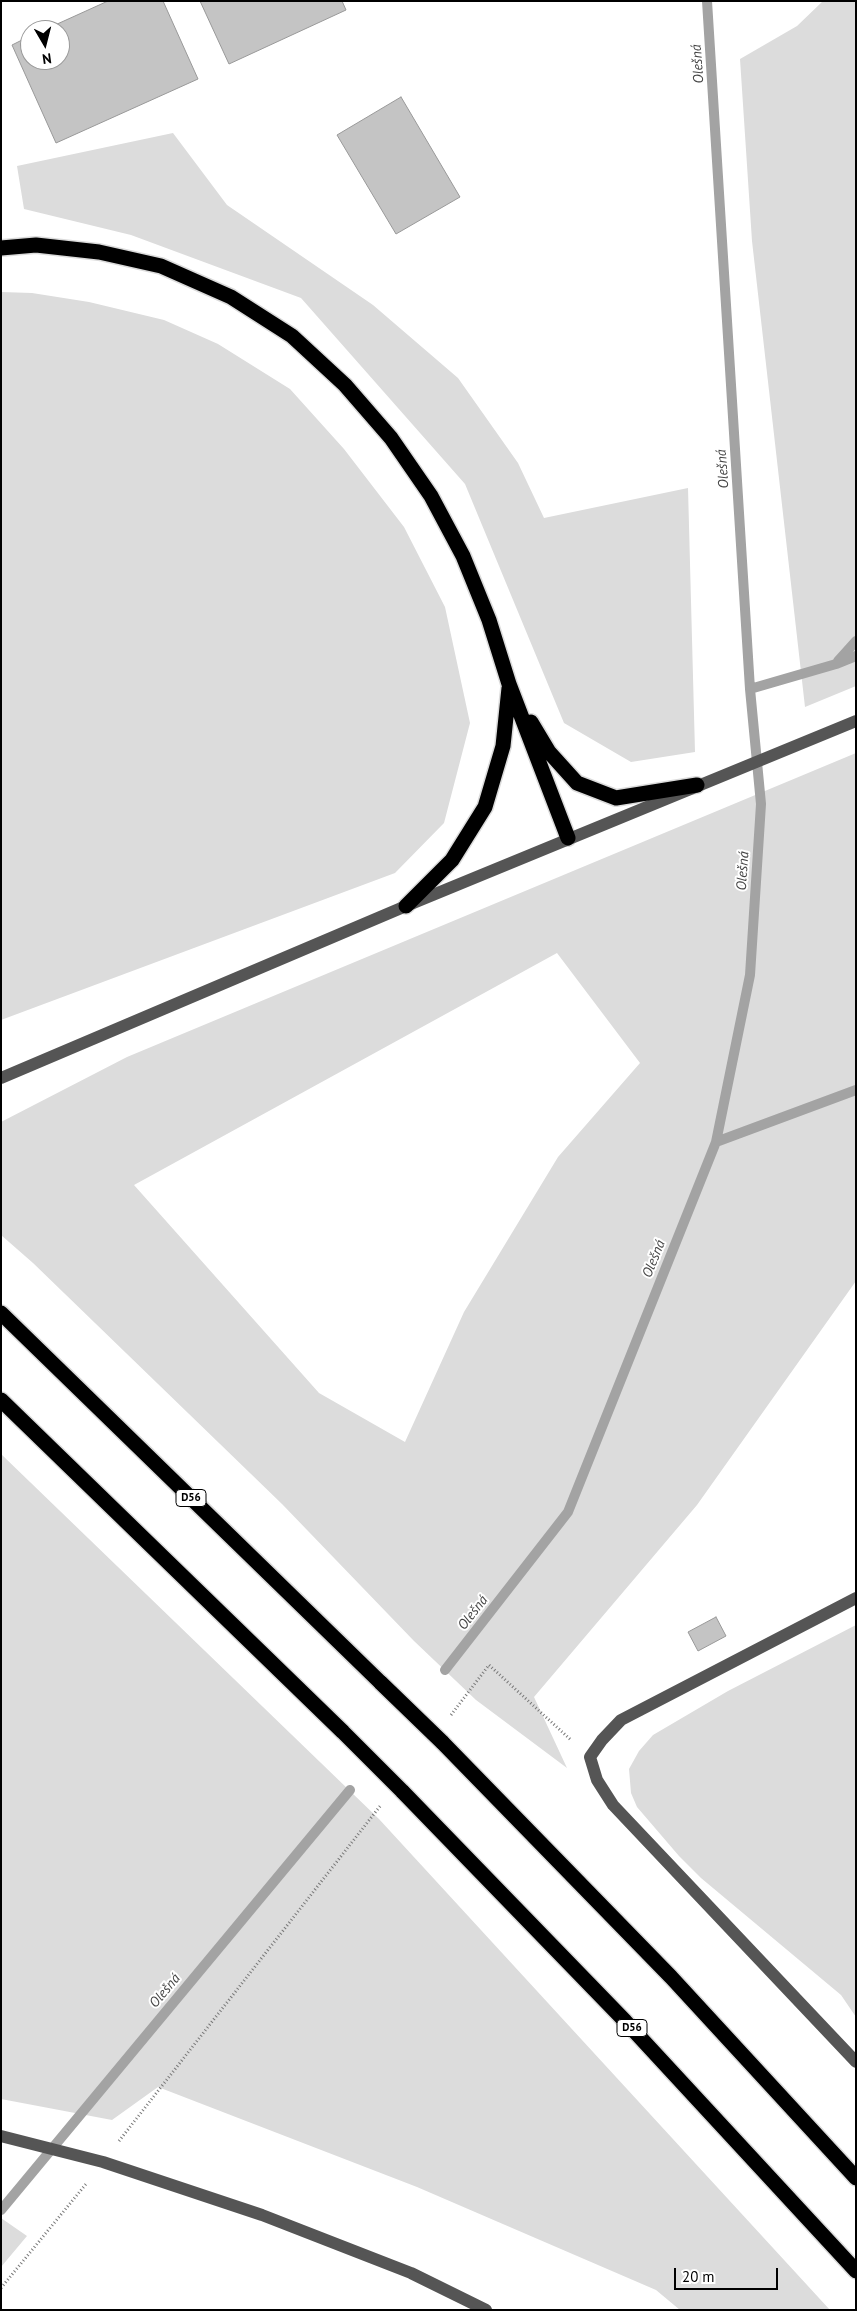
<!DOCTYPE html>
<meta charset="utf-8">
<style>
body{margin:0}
#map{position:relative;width:857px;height:2311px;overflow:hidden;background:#fff;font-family:"PT Sans",sans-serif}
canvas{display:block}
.frame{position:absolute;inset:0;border:2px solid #000;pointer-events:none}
.north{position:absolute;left:20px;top:20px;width:50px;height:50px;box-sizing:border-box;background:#fff;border:1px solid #999;border-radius:50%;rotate:172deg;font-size:14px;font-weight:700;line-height:20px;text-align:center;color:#000}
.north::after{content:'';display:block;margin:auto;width:18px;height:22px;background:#000;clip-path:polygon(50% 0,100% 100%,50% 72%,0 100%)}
.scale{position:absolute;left:674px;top:2268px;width:104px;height:22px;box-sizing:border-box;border:2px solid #000;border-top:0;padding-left:6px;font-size:15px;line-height:18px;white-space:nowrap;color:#000;-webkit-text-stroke:4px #fff;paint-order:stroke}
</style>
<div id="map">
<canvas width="857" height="2311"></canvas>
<div class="frame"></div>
<div class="north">N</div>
<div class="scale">20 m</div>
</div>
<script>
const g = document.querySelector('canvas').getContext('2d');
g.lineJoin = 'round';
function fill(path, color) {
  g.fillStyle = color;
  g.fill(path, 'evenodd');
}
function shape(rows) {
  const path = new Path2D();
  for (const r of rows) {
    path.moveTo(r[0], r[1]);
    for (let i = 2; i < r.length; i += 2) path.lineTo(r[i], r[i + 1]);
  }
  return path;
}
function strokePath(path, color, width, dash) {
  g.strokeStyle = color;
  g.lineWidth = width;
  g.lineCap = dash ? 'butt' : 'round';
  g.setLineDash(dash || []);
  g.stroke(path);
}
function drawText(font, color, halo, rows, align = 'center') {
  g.font = font + ' "PT Sans",sans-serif';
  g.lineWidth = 4;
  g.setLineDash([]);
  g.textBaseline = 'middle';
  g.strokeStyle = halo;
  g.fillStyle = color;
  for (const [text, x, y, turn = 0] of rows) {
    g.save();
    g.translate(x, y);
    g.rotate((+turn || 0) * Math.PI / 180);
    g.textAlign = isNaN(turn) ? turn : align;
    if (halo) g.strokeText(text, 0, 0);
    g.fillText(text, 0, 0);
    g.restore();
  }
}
fill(shape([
 [823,1,856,1,856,686,805,707,752,241,740,59,797,26],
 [173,133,227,205,373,305,458,378,518,463,544,518,688,488,695,752,631,762,564,723,465,484,301,298,131,235,24,209,17,166],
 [1,292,32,293,89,302,164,320,218,344,290,389,344,449,404,527,445,607,470,723,444,823,395,873,1,1020],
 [856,753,856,1281,697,1505,534,1697,567,1768,476,1700,414,1641,282,1504,33,1263,1,1235,1,1122,127,1057],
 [557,953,640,1063,558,1157,464,1312,405,1442,319,1393,134,1185],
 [1,1454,379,1819,830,2310,680,2310,656,2290,417,2187,158,2087,112,2120,1,2099],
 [856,1625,856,2017,841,1995,701,1878,679,1856,637,1807,631,1793,629,1769,639,1751,653,1735,728,1691],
 [1,2218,27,2236,1,2267]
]), '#dcdcdc');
strokePath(shape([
 [838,661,856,641],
 [750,689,836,664,856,656],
 [716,1142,856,1090],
 [445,1670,568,1512,716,1142,750,975,761,804,750,689,707,1],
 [1,2210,350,1790]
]), '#a3a3a3', 10);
const building = shape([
 [108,1,163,1,198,79,56,143,12,45,30,36,30,60,60,60,60,30,44,30,108,1],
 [200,1,342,1,346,10,229,64,200,1],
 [401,97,460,197,396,234,337,135,401,97],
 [716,1617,726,1636,698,1651,688,1632,716,1617]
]);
fill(building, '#c4c4c4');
strokePath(building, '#999', 1);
const highway = shape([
 [1,248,36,245,99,252,161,266,231,297,292,336,345,385,391,438,431,496,463,556,489,620,509,684,568,838],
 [531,722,549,752,577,783,616,798,697,785],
 [406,906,452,860,485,807,503,746,509,688],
 [1,1313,381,1683],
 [1,1400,343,1732],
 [442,1742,671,1977,856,2178],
 [402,1791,625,2021,856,2271]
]);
strokePath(highway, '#dbdbdb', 18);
strokePath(shape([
 [451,1715,489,1665,571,1740],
 [119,2141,381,1805],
 [1,2288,86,2184]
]), '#777', 3, [1, 2.5]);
strokePath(shape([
 [1,1078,406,906,856,721],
 [856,1598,621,1720,602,1740,590,1757,597,1780,613,1805,856,2062],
 [1,2136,103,2162,262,2215,411,2273,486,2310]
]), '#555', 12);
strokePath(highway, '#000', 15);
const highwayBridge = shape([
 [381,1683,442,1742],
 [343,1732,402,1791]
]);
strokePath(highwayBridge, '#dbdbdb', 18, []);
strokePath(highwayBridge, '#000', 15);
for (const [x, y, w] of [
 [191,1498,30],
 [632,2028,30]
]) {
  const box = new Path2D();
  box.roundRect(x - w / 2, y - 8.5, w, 17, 4);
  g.fillStyle = '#fff';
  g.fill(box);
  strokePath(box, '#000', 1);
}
drawText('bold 11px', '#000', null, [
 ["D56",191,1498],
 ["D56",632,2028]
]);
drawText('italic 14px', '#444', '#fff', [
 ["Olešná",698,64,-94],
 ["Olešná",723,469,-94],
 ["Olešná",743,871,-86],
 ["Olešná",654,1259,-68],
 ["Olešná",473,1613,-52],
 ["Olešná",165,1991,-50]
]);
</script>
